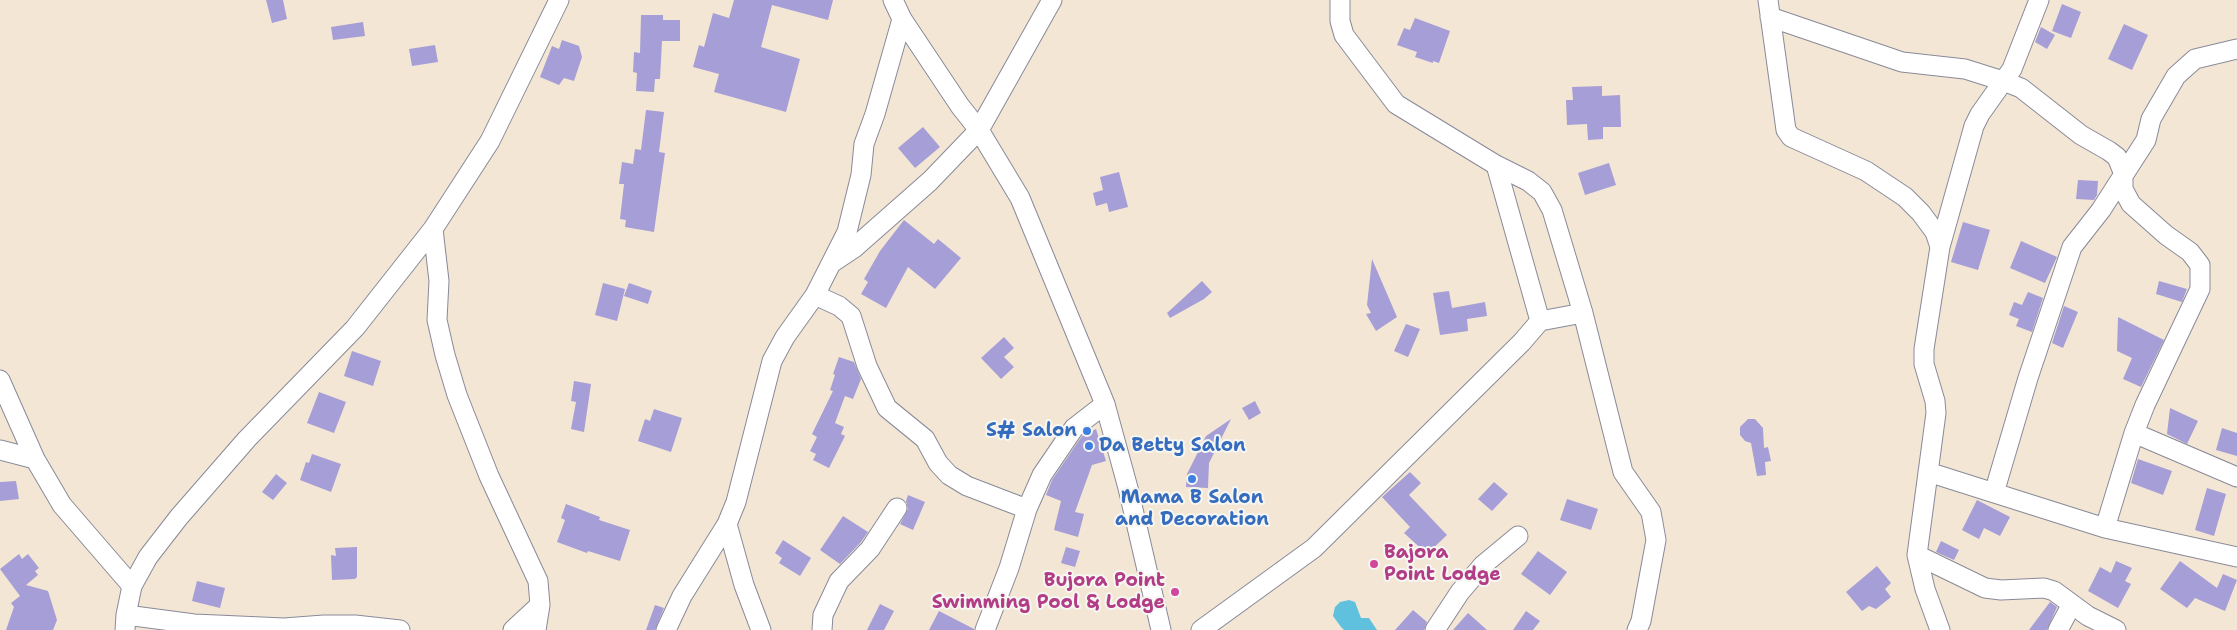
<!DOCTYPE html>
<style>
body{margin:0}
canvas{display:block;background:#f4e6d4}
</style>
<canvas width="2237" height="630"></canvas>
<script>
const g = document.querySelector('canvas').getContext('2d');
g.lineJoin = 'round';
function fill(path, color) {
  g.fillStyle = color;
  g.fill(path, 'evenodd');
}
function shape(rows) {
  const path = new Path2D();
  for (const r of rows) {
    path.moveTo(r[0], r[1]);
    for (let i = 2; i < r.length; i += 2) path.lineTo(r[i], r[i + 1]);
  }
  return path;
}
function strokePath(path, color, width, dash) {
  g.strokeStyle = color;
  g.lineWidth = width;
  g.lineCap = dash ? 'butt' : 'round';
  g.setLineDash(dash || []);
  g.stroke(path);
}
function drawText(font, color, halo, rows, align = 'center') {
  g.font = font + ' "Shantell Sans",sans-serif';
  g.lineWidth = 4;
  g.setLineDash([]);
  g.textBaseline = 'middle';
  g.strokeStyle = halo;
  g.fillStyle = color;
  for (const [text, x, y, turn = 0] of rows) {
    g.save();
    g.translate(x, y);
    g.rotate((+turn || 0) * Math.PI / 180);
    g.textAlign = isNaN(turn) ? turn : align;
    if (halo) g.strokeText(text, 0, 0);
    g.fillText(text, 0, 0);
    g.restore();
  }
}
fill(shape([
 [1349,600,1355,602,1361,618,1369,618,1377,630,1344,630,1341,627,1333,616,1335,607,1340,602]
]), '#60c1de');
fill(shape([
 [266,0,283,0,287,19,272,23],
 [734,0,833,0,828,20,772,5,761,47,800,59,786,112,714,92,719,74,693,67,699,45,704,47,713,13,729,18],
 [2062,4,2081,12,2071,38,2052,31],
 [641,15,663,15,663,20,680,20,680,41,662,41,660,79,655,79,654,92,636,91,637,73,633,72,634,52,640,53],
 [1415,18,1450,31,1439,63,1433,61,1433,63,1415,57,1417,52,1397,45,1404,28,1410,30],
 [363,22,365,36,333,40,331,27],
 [2124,24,2148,35,2132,70,2108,59],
 [2041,27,2055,35,2047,49,2035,42],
 [562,40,579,46,582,57,574,81,564,78,559,85,540,77,552,46,559,49],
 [435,45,438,62,412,66,409,49],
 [1602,86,1602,96,1620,95,1621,127,1603,127,1603,139,1588,140,1587,124,1567,125,1566,100,1573,100,1572,87],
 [646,110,664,112,659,152,665,153,654,232,625,227,626,220,620,219,624,184,619,184,622,162,633,164,635,149,641,150],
 [923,127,940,147,915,168,898,148],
 [1609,163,1616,185,1585,195,1578,173],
 [1119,172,1128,207,1109,212,1107,203,1096,206,1093,193,1103,190,1100,177],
 [2078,180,2098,181,2097,195,2094,200,2076,199],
 [904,220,934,244,938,239,961,258,935,289,908,267,886,308,861,294,868,282,864,279,880,251],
 [1963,222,1990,230,1978,270,1951,262],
 [2021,241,2057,257,2045,283,2010,268],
 [1372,259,1397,317,1376,331,1366,314,1371,313,1367,305],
 [1202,281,1212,292,1204,299,1170,318,1167,313],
 [2159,281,2187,289,2182,302,2156,294],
 [603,283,625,289,617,321,595,315],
 [629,283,652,291,648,304,624,296],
 [1449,291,1452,308,1485,302,1487,316,1467,319,1468,331,1440,335,1433,293],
 [2028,292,2043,298,2032,332,2016,326,2019,319,2009,315,2014,302,2022,305],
 [2064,306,2078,312,2063,348,2052,343],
 [2118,317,2164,340,2141,387,2123,379,2132,358,2117,351],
 [1406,324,1420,329,1408,357,1394,351],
 [1004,337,1014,348,1004,357,1014,367,1001,379,981,358],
 [352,351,381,361,373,386,344,376],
 [839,357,854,362,861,379,853,399,845,396,835,423,844,427,841,434,845,436,829,468,813,460,816,454,810,451,817,437,812,434,833,391,830,390,835,375,833,374],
 [574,381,591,384,584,432,571,429,576,402,571,401],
 [319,392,346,402,334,433,307,423],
 [1255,401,1261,413,1249,420,1242,408],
 [2170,408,2198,421,2187,444,2167,434],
 [654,409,682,418,671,452,638,441,645,419,650,421],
 [1231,419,1209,463,1208,488,1186,487,1187,474,1206,436],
 [1748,419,1755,419,1763,428,1764,448,1768,447,1771,461,1765,462,1766,475,1757,476,1751,443,1745,441,1740,435,1740,427],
 [2222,428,2237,433,2237,456,2216,450],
 [1096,429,1106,461,1092,465,1075,512,1084,514,1078,537,1054,530,1061,501,1046,495,1052,480,1082,436],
 [312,454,341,464,331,492,300,480,306,462,309,463],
 [2138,459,2172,471,2163,495,2131,483],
 [1410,472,1421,483,1409,495,1447,535,1427,554,1404,533,1410,527,1382,497],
 [276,474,287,483,273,500,262,492],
 [16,481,19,499,0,501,0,482],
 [1494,482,1508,494,1492,511,1478,499],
 [2207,488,2226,494,2214,536,2195,530],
 [908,495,925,502,913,530,900,524,908,509,906,501],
 [1567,499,1598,509,1591,530,1560,520],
 [1977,500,2010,517,2000,536,1984,528,1979,539,1962,530],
 [566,504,600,517,599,520,630,530,620,561,588,551,587,553,557,542,565,520,561,518],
 [843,516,868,532,861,542,840,564,820,550],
 [783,540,811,558,800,576,779,563,782,558,775,553],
 [1941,541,1959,550,1954,560,1936,552],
 [357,547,357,577,355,579,332,580,331,555,336,556,335,548],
 [1066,547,1080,551,1075,567,1061,563],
 [1538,551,1567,572,1550,595,1521,574],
 [19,554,22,559,28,554,39,568,35,571,38,575,26,585,48,591,57,620,53,630,6,630,14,607,11,603,20,596,0,569],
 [2116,561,2132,568,2125,581,2131,584,2118,608,2088,591,2100,567,2111,573],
 [2180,561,2217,588,2223,574,2237,580,2225,611,2195,598,2187,608,2160,589],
 [1877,566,1891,583,1885,589,1891,597,1876,609,1869,606,1862,611,1846,592],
 [197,581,225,588,220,608,192,601],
 [2050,602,2057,607,2047,630,2029,630],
 [880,604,894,611,884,630,867,630],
 [655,605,664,608,655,630,646,630],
 [1413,610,1427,622,1424,630,1395,630],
 [939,611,974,629,974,630,929,630],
 [1526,611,1540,621,1533,630,1513,630],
 [1468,613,1487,630,1453,630]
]), '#a69ed6');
const minor = shape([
 [893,0,902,19,960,106,979,130,1020,198,1105,404,1128,488,1161,630],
 [1340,0,1340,21,1344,35,1396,104,1496,165,1528,181,1542,192,1552,210,1583,313,1623,472,1651,512,1656,540,1641,621,1637,630],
 [1768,0,1786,130,1791,137,1866,171,1905,197,1921,213,1935,232,1940,247,1924,349,1924,364,1935,401,1936,413,1917,555,1925,589,1940,630],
 [1770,17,1902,62,1965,69,2003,81,2021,88,2081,135,2109,151,2117,157,2123,172,2123,189,2131,204,2166,235,2190,252,2200,265,2200,289,2145,405,2134,433,2105,528,1928,472],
 [433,229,439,281,437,320,445,355,457,395,489,476,538,581,540,605,536,630],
 [1940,247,1974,126,1980,114,2012,69,2039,0],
 [833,262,854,248,930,181,979,130,1052,0],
 [815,295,839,306,851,316,867,366,887,408,925,439,938,463,949,475,967,486,1027,509],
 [1540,321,1583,313],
 [0,380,35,459,62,505,132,586],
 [2134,433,2237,477],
 [0,450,35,459],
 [1994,493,2028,378,2072,247,2101,210,2146,140,2151,119,2176,76,2195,59,2237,49],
 [727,524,744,585,761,630],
 [2105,528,2237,557],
 [1917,555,1985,588,2001,590,2044,588,2054,591,2088,616,2116,630],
 [126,615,194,624,284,628,324,625,355,625,400,630],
 [125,630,126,615,132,586,148,557,179,517,247,439,355,328,433,229,490,141,559,0],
 [513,630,540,605],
 [666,630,682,596,727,524,736,502,772,361,785,337,815,295,847,232,861,175,864,144,875,114,902,19],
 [822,630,823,615,839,581,870,549,897,508],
 [985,630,1009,568,1027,509,1042,475,1074,428,1105,404],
 [1201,630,1314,548,1522,342,1540,321,1496,165],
 [1435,630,1460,592,1483,565,1518,536],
 [2058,630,2072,604]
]);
strokePath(minor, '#888a99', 21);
strokePath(minor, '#fff', 19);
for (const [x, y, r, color] of [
 [1087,431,5,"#3f7fe0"],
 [1089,446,5,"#3f7fe0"],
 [1192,479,5,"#3f7fe0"],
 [1374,564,5,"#d1479c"],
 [1175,592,5,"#d1479c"]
]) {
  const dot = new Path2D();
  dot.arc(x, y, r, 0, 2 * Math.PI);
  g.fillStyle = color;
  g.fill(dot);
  strokePath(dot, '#f6f6f2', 2);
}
drawText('bold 19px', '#366cbe', '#f6f6f2', [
 ["S# Salon",1077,431],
 ["Da Betty Salon",1099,446,"left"],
 ["Mama B Salon",1192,498,"center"],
 ["and Decoration",1192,520,"center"]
], 'right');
drawText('bold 19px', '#b23c85', '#f6f6f2', [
 ["Bajora",1384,553],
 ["Point Lodge",1384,575],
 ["Bujora Point",1165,581,"right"],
 ["Swimming Pool & Lodge",1165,603,"right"]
], 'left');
</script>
